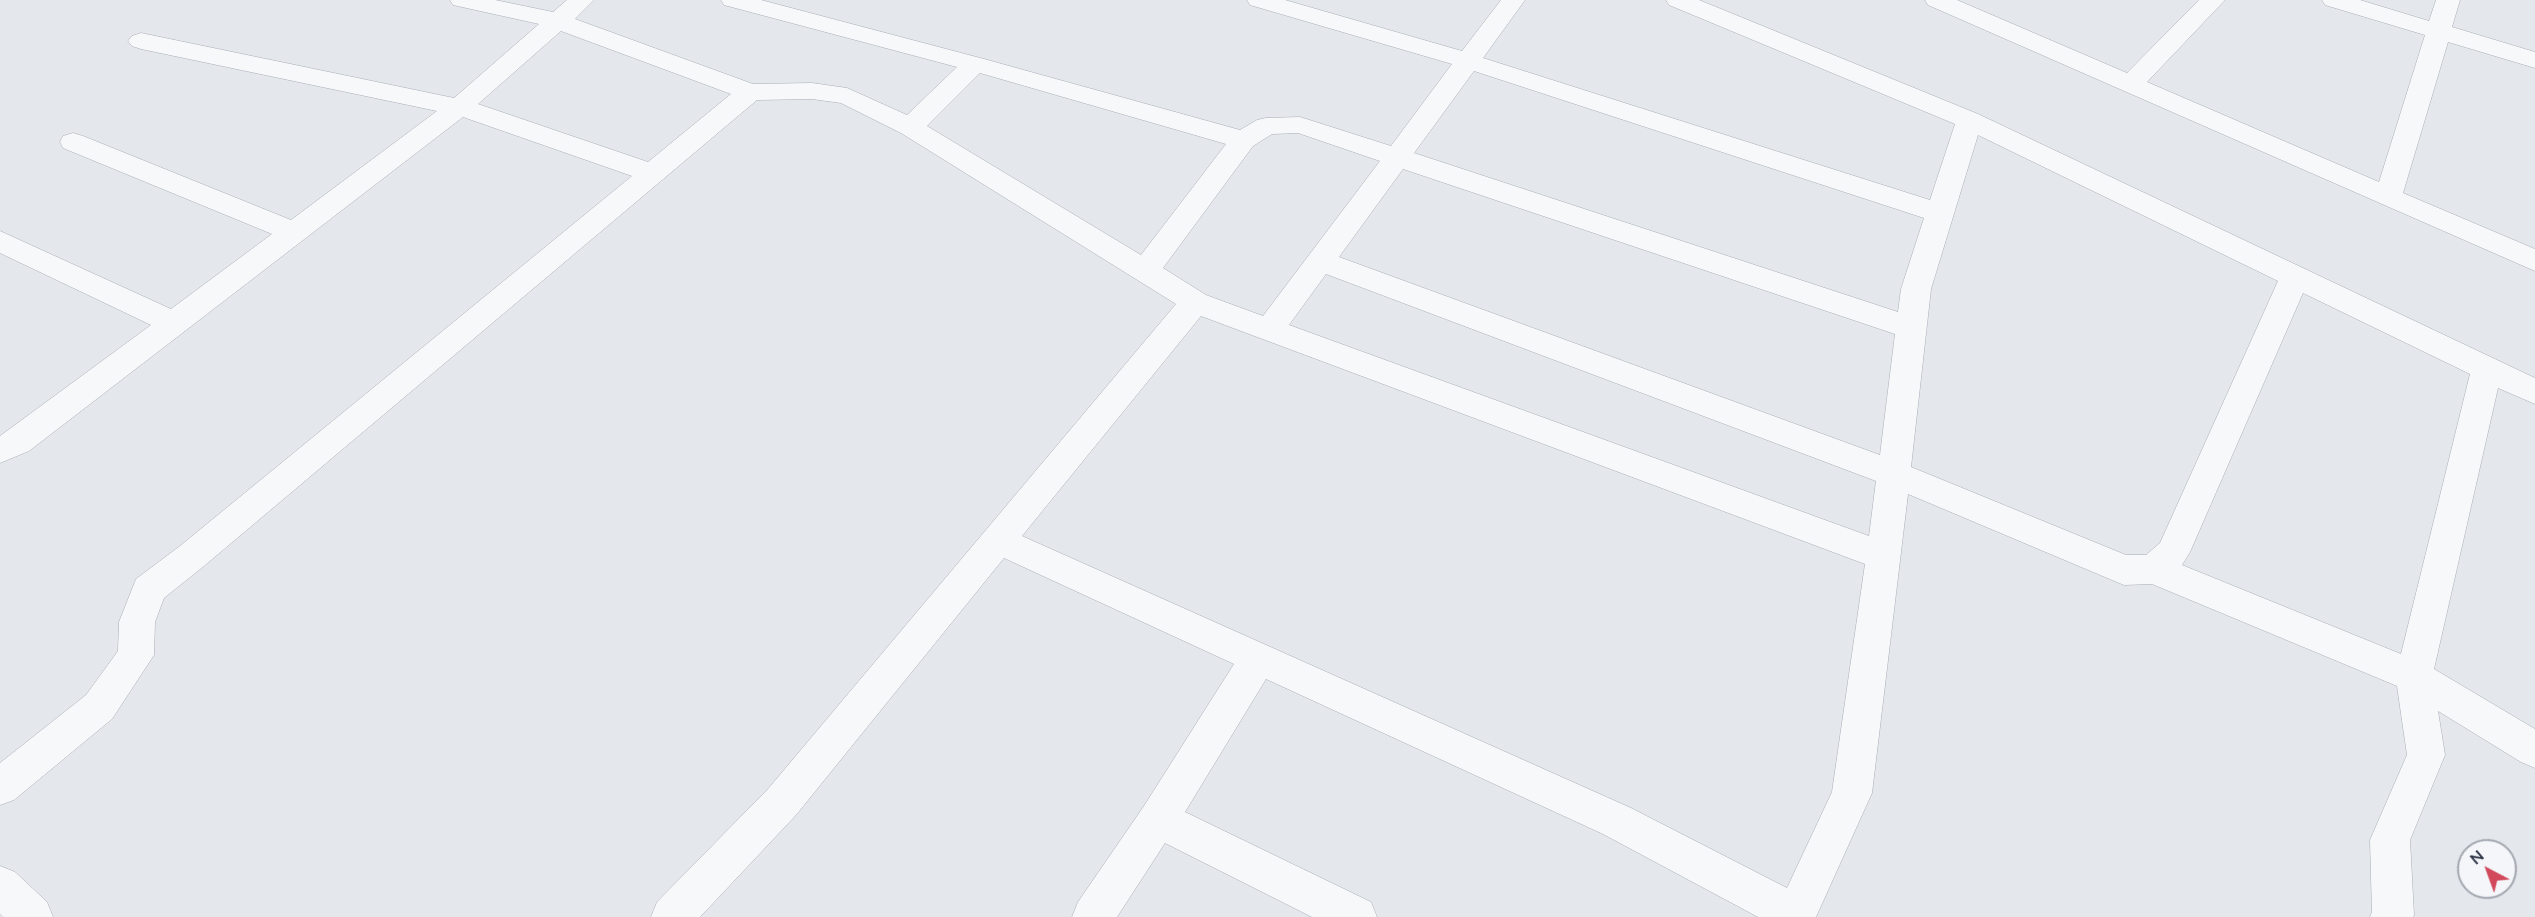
<!DOCTYPE html>
<style>
body{margin:0}
#map{position:relative;width:2535px;height:917px;overflow:hidden;background:#e4e7ec;font-family:Mulish,sans-serif}
canvas{display:block}
.north{position:absolute;left:2457px;top:839px;width:60px;height:60px;box-sizing:border-box;background:#f4f6f9;border:2px solid #a4a8b1;border-radius:50%;rotate:319deg;font-size:16px;font-weight:700;line-height:24px;text-align:center;color:#2b3445}
.north::after{content:'';display:block;margin:auto;width:21px;height:27px;background:#d1495b;clip-path:polygon(50% 0,100% 100%,50% 72%,0 100%)}
</style>
<div id="map">
<canvas width="2535" height="917"></canvas>
<div class="north">N</div>
</div>
<script>
const g = document.querySelector('canvas').getContext('2d');
g.lineJoin = 'round';
function shape(rows) {
  const path = new Path2D();
  for (const r of rows) {
    path.moveTo(r[0], r[1]);
    for (let i = 2; i < r.length; i += 2) path.lineTo(r[i], r[i + 1]);
  }
  return path;
}
function strokePath(path, color, width, dash) {
  g.strokeStyle = color;
  g.lineWidth = width;
  g.lineCap = dash ? 'butt' : 'round';
  g.setLineDash(dash || []);
  g.stroke(path);
}
function fill(path, color) {
  g.fillStyle = color;
  g.fill(path, 'evenodd');
}
const street = shape([
 [450,0,495,0,553,12,567,0,594,0,575,19,753,84,812,83,847,88,907,115,957,67,724,5,721,0,761,0,984,59,1240,130,1257,120,1266,118,1300,117,1391,146,1452,64,1250,5,1247,0,1285,0,1462,51,1501,0,1525,0,1483,58,1930,200,1955,124,1669,5,1666,0,1699,0,1978,114,2535,378,2535,404,2498,388,2434,669,2535,729,2535,768,2521,762,2438,711,2445,755,2410,840,2414,915,2413,917,2370,917,2372,912,2370,840,2407,755,2397,686,2152,584,2124,585,2112,580,1908,494,1872,793,1816,917,1758,917,1603,834,1266,679,1185,812,1371,902,1377,917,1312,917,1165,843,1117,917,1072,917,1078,902,1144,806,1234,664,1004,558,796,815,700,917,651,917,657,902,768,789,1176,304,901,133,841,103,812,99,757,100,204,566,164,598,155,622,154,655,112,719,14,800,0,805,0,763,86,695,118,651,119,622,136,579,180,546,632,176,463,117,29,451,0,463,0,436,151,325,0,253,0,231,171,309,272,234,63,148,60,142,63,136,73,133,83,136,291,220,437,111,141,49,132,46,128,41,132,36,141,33,454,98,539,24,453,5,450,0],
 [561,31,731,94,648,162,478,104,561,31],
 [1474,71,1924,218,1901,289,1898,312,1414,153,1474,71],
 [980,73,1226,144,1141,255,927,126,980,73],
 [1298,133,1380,161,1263,316,1206,295,1163,268,1253,146,1272,134,1298,133],
 [1978,135,2278,281,2160,543,2146,555,2126,555,1911,467,1931,289,1978,135],
 [1403,169,1895,334,1880,455,1339,257,1403,169],
 [1326,274,1876,481,1869,536,1289,325,1326,274],
 [2303,293,2470,374,2401,654,2182,565,2190,552,2303,293],
 [1201,316,1865,564,1832,792,1787,888,1631,808,1022,536,1201,316],
 [1925,0,1957,0,2127,73,2199,0,2225,0,2147,82,2379,182,2425,35,2325,5,2322,0,2360,0,2429,21,2436,0,2460,0,2452,27,2535,52,2535,68,2448,42,2403,193,2535,249,2535,271,1928,5,1925,0],
 [0,866,15,872,47,902,53,917,3,917,0,914,0,866]
]);
strokePath(street, '#a9aeb7', 1);
fill(street, '#f7f8fa');
</script>
